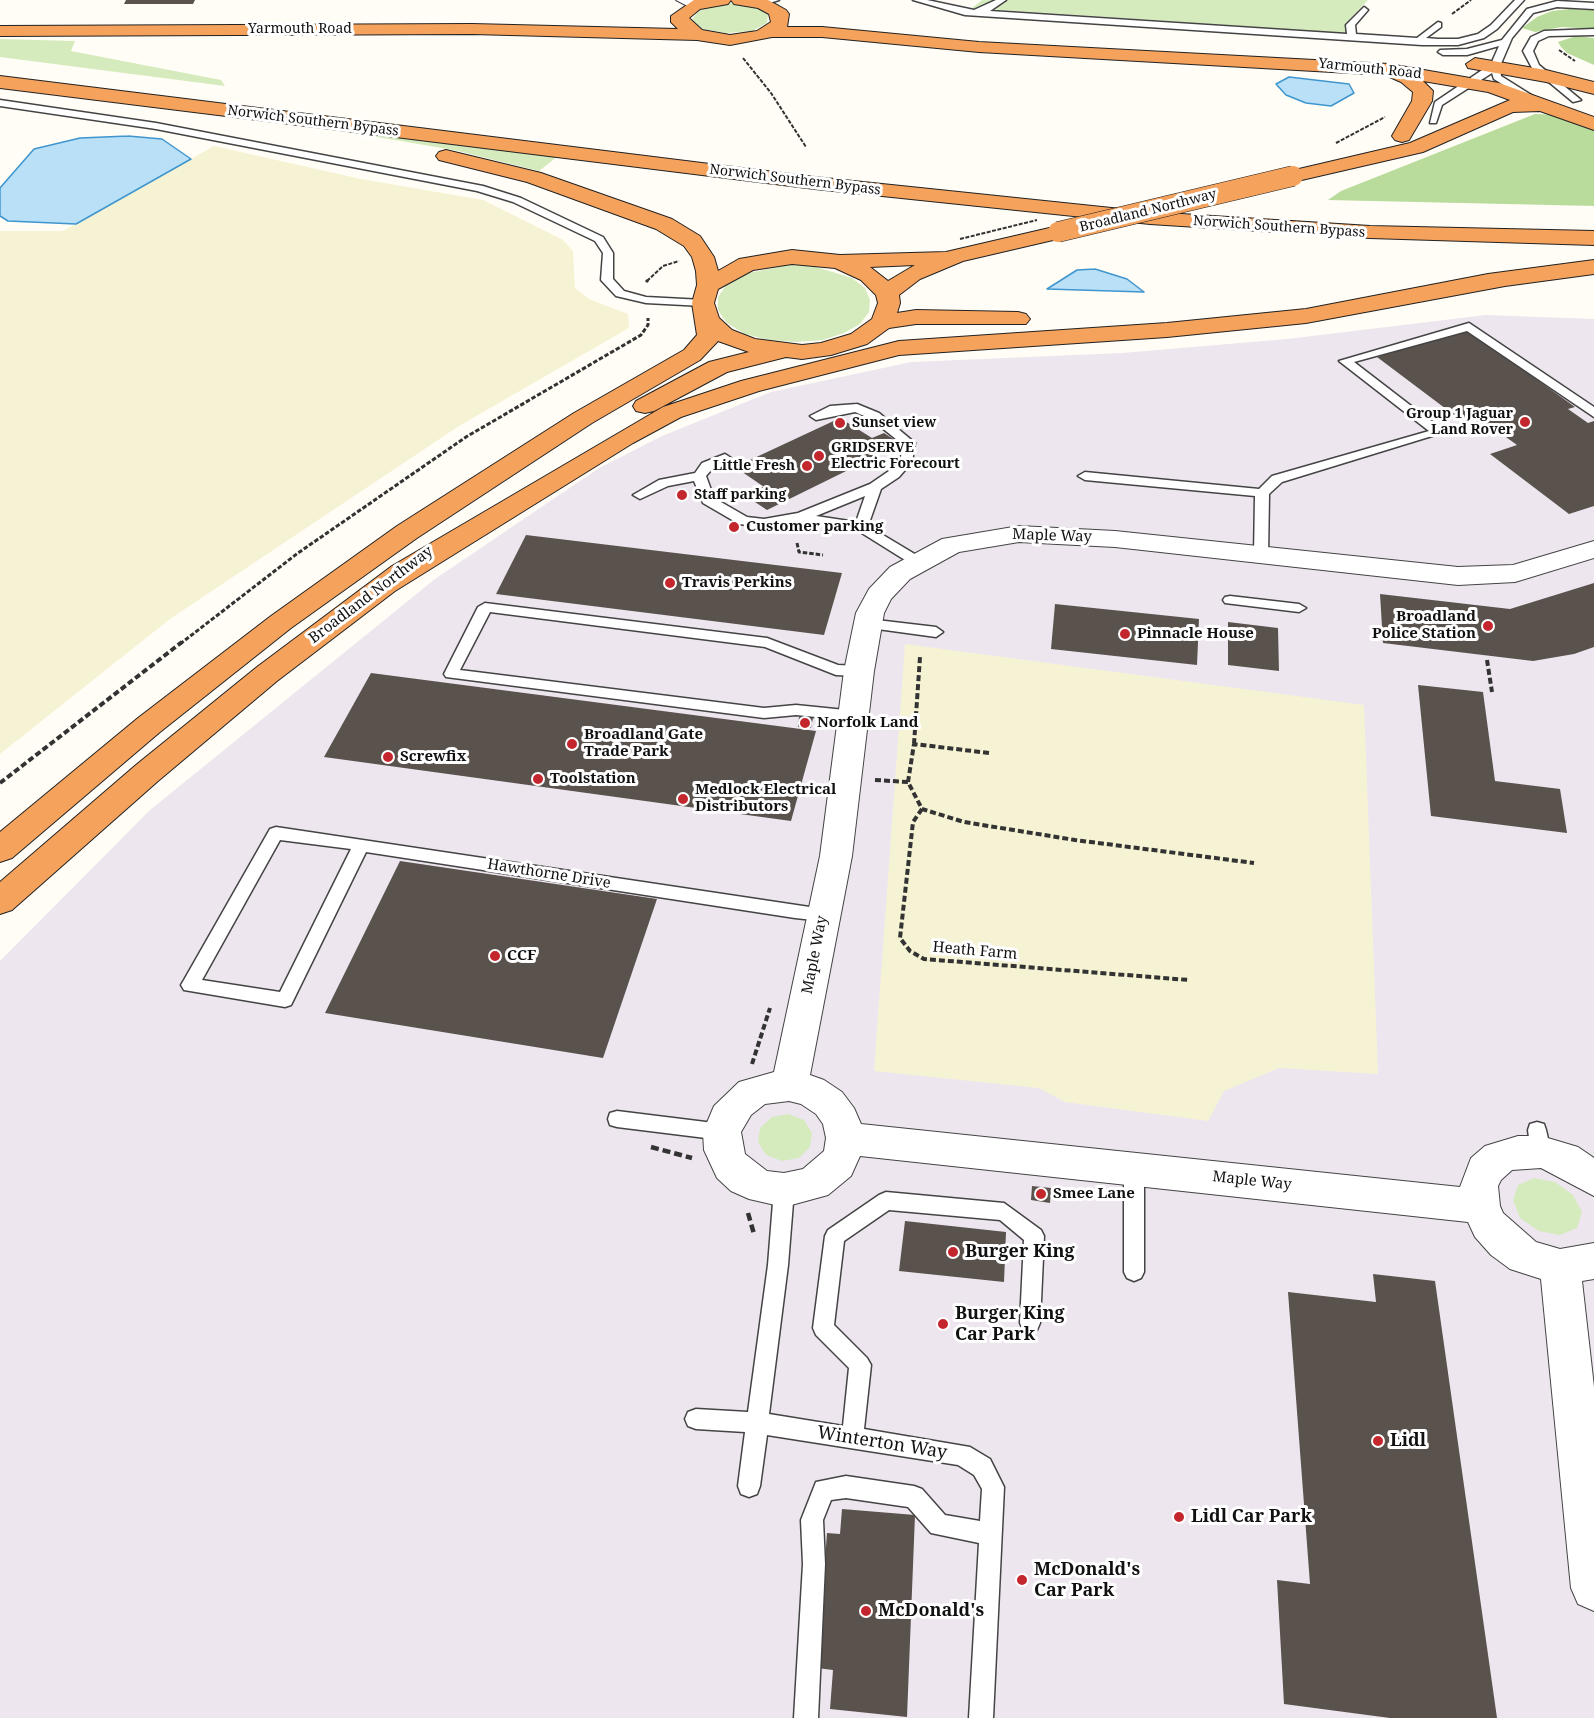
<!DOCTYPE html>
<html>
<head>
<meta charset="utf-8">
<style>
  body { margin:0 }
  canvas { display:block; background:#fffdf5 }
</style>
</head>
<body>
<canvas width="1594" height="1718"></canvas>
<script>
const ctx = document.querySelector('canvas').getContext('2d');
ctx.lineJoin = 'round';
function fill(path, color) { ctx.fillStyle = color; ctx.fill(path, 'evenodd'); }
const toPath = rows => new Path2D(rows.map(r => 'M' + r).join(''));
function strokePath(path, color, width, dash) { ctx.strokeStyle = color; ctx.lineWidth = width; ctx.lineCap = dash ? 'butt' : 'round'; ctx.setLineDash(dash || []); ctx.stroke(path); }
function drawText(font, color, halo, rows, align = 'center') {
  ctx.font = font + ' "Noto Serif",serif'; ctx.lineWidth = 6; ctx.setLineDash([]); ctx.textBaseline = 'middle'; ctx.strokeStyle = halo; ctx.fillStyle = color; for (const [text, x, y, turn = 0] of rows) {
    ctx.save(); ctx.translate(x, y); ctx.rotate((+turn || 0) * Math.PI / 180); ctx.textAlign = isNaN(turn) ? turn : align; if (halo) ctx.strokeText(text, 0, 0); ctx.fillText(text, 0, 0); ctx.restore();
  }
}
const industrial = toPath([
  [1486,315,1594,319,1594,1718,0,1718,0,961,150,810,435,579,599,468,662,436,771,392,911,362,1122,353,1287,339]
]);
const farmland = toPath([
  [214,146,361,179,483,200,563,240,573,251,575,288,589,299,628,314,629,328,459,426,170,619,0,754,0,231,63,231],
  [905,644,1364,705,1378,1074,1279,1068,1224,1091,1208,1121,1065,1102,1039,1088,874,1071]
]);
const green = toPath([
  [982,0,1368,0,1348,21,1346,33,972,8],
  [732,3,762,10,768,14,767,23,752,31,726,33,702,29,692,19,700,10],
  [0,39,75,41,71,51,221,80,225,86,0,57],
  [317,127,558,156,539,171,454,150],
  [789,265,813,266,852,278,865,288,870,300,869,312,860,324,844,333,823,340,796,342,769,340,745,334,727,323,718,310,718,297,727,284,744,274],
  [788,1114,804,1120,812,1133,810,1147,799,1158,782,1161,766,1155,758,1142,760,1128,772,1117],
  [1534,1178,1555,1182,1573,1195,1582,1212,1577,1228,1560,1235,1539,1231,1520,1218,1513,1200,1518,1185]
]);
const forest = toPath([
  [1569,9,1594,10,1594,29,1562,27,1535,32,1522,28,1537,17,1552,11],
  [1576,36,1594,38,1594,65,1567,53,1561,47,1558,42],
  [1535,114,1560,115,1594,127,1594,206,1328,200,1341,191]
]);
const water = toPath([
  [1289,77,1349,84,1354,93,1331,106,1306,103,1286,95,1276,84,1289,77],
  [128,136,162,139,191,159,76,224,8,221,0,216,0,188,34,149,80,138,128,136],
  [1095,269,1127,279,1144,292,1047,289,1077,270,1095,269]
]);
const building = toPath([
  [126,0,195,0,193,4,124,4],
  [1468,330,1575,407,1568,409,1588,423,1594,421,1594,506,1569,514,1490,454,1517,445,1499,432,1482,436,1377,357],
  [840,418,872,438,884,433,901,444,767,510,749,498,767,489,735,467],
  [526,535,842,573,824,635,496,594],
  [1594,583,1594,647,1574,654,1533,661,1383,643,1380,594,1510,609],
  [1055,604,1199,619,1197,665,1051,649],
  [1228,622,1278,628,1279,671,1228,665],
  [371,673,816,731,791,821,324,757],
  [1418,685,1483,692,1495,781,1560,789,1567,833,1431,816],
  [799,717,813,718,811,728,798,727],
  [400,861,657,899,603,1058,325,1013],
  [1032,1186,1051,1188,1050,1203,1031,1200],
  [905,1221,1006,1232,1004,1282,899,1271],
  [1373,1274,1435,1281,1497,1718,1390,1718,1284,1704,1277,1580,1310,1584,1288,1292,1376,1302],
  [842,1509,915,1515,907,1717,830,1709,833,1670,817,1668,827,1533,840,1534]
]);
const pathFar3 = toPath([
  [1452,14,1471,0],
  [1559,50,1575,61],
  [743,58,771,93,806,147],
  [1336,143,1385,117],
  [647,281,663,266,679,261]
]);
const pathFar2 = toPath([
  [646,282,648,280],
  [756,492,764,488],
  [797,543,799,552,823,555],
  [180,644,298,553,466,437,641,335,648,325,648,318]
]);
const pathFar1 = toPath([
  [1487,660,1492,692],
  [914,744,920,657],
  [875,780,908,782,922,809,964,822,1075,840,1254,863],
  [908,782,914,744,989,753],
  [0,783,182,642],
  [922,809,913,822,900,938,910,951,924,959,1189,980],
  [752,1064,770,1008]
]);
const path = toPath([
  [651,1147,692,1158],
  [748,1213,754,1234]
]);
const lane = toPath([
  [766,0,779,0,760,6,760,2,766,0],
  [913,0,927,0,974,10,996,0,1006,0,990,11,1347,34,1346,25,1364,7,1368,10,1355,25,1356,34,1417,38,1438,22,1441,23,1441,27,1426,38,1438,39,1458,39,1478,34,1491,25,1515,0,1524,0,1497,29,1484,38,1458,45,1422,45,965,15,913,0],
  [1557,1,1594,3,1594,9,1557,7,1533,13,1512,38,1500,66,1501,76,1536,98,1536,102,1530,102,1494,79,1492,73,1442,105,1436,123,1430,123,1435,102,1491,64,1499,46,1467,55,1443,55,1438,52,1440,50,1467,49,1502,40,1527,9,1557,1],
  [1594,29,1594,35,1549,36,1538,41,1533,51,1539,65,1581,100,1573,102,1532,68,1523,51,1531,37,1544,31,1594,29],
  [0,100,156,123,483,186,521,198,603,237,613,253,613,279,624,291,646,297,703,300,709,303,703,306,646,303,616,296,601,280,603,253,595,241,513,202,477,191,156,129,0,106,0,100],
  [1469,323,1594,407,1594,417,1467,331,1354,362,1445,432,1282,482,1269,494,1268,556,1261,560,1254,556,1255,496,1085,480,1078,476,1085,472,1259,489,1272,476,1429,431,1339,361,1469,323],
  [857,404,879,413,915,443,912,462,899,477,881,489,868,526,923,559,923,565,913,565,857,530,801,521,764,527,739,524,703,503,694,481,668,486,640,499,633,495,659,480,695,473,702,463,725,454,731,458,730,461,712,469,706,476,714,498,747,517,764,519,798,513,870,484,889,471,901,458,902,444,871,419,855,412,816,420,810,416,830,406,857,404],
  [865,496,856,522,816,516,865,496],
  [1230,596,1299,604,1306,608,1299,612,1225,603,1223,600,1225,597,1230,596],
  [485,603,767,638,838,665,859,666,866,671,859,676,836,675,765,647,490,612,460,670,764,708,796,705,855,711,863,716,855,721,796,715,764,718,446,677,444,674,478,607,485,603],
  [868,619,936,627,943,632,936,637,863,627,861,624,868,619],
  [276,827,823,909,829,910,832,915,829,920,823,921,795,918,366,852,291,1005,285,1007,184,990,181,985,184,980,270,829,276,827],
  [280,840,351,849,280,992,202,980,280,840],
  [617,1111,722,1124,729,1126,731,1132,729,1138,722,1140,617,1127,610,1125,608,1119,610,1113,617,1111],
  [1537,1122,1544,1124,1546,1130,1551,1152,1548,1158,1541,1160,1534,1158,1531,1152,1528,1130,1530,1124,1537,1122],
  [1134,1161,1141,1163,1144,1169,1144,1272,1141,1278,1134,1281,1127,1278,1124,1272,1124,1169,1127,1163,1134,1161],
  [784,1182,791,1184,794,1190,788,1265,769,1414,843,1426,849,1368,816,1335,813,1328,825,1236,828,1230,879,1195,886,1192,1004,1203,1041,1230,1044,1236,1040,1323,1037,1330,1030,1333,1023,1330,1020,1323,1024,1240,1000,1220,889,1210,844,1241,834,1325,867,1358,871,1365,864,1429,970,1447,990,1459,1004,1487,993,1718,969,1718,979,1543,931,1533,908,1507,846,1498,831,1500,823,1520,825,1564,818,1718,794,1718,803,1564,801,1520,816,1482,846,1476,914,1486,922,1489,945,1515,980,1521,982,1489,974,1475,958,1465,767,1435,760,1486,757,1494,749,1497,741,1494,738,1486,745,1432,696,1429,688,1426,685,1419,688,1412,696,1409,748,1412,768,1265,774,1190,777,1184,784,1182]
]);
const street = toPath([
  [676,0,699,0,704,5,695,10,676,0],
  [1019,526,1115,531,1458,567,1513,565,1594,541,1594,558,1515,582,1458,585,1115,547,1019,542,959,552,910,579,891,599,884,613,874,671,852,856,810,1075,824,1080,842,1092,854,1108,861,1124,1460,1187,1471,1158,1485,1146,1518,1136,1541,1136,1578,1147,1594,1158,1594,1196,1541,1168,1512,1170,1501,1180,1498,1186,1500,1206,1503,1213,1536,1242,1560,1249,1594,1243,1594,1279,1582,1281,1594,1387,1594,1611,1578,1604,1571,1588,1541,1279,1510,1269,1491,1255,1475,1237,1468,1222,860,1156,851,1176,828,1195,784,1207,749,1199,731,1191,717,1178,704,1150,703,1132,714,1106,739,1082,774,1072,820,856,844,671,856,613,869,589,890,567,942,539,1019,526],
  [789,1101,801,1104,816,1114,823,1124,826,1138,824,1151,803,1169,784,1173,767,1171,745,1154,741,1132,751,1115,765,1104,789,1101]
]);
const highway = toPath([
  [694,0,731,0,728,4,700,9,689,18,702,30,730,35,757,31,771,22,769,14,758,8,734,4,731,0,768,0,786,10,789,14,787,27,822,27,979,42,1389,64,1499,83,1594,117,1594,130,1540,111,1513,112,1423,152,1293,182,1286,180,1283,176,1286,172,1410,143,1510,100,1488,92,1423,81,1433,91,1432,101,1409,140,1402,142,1395,140,1392,136,1412,101,1413,92,1401,82,1385,75,979,52,822,37,772,37,730,45,697,40,472,34,0,36,0,26,472,24,678,29,671,22,671,16,694,0],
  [1475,58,1546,70,1594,82,1594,94,1546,82,1468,68,1466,64,1475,58],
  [0,76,815,177,1150,212,1370,226,1594,231,1594,245,1370,238,1150,224,815,189,0,88,0,76],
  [446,150,541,173,672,219,700,236,714,257,718,271,739,259,792,250,840,255,946,252,1058,226,1066,227,1069,232,1066,237,963,261,920,279,899,295,900,303,897,313,916,310,1018,312,1026,314,1030,319,1026,324,916,324,889,328,867,344,831,355,802,359,786,357,727,372,654,411,645,413,636,411,633,406,636,401,709,362,749,352,718,341,700,360,592,423,417,538,291,628,160,732,12,858,0,862,0,832,138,718,271,616,397,526,574,413,684,350,697,335,692,303,697,285,696,271,692,257,684,246,656,229,527,182,439,160,436,156,439,152,446,150],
  [792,264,835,268,861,280,876,295,878,303,872,319,851,334,821,343,802,345,755,339,732,330,719,318,714,303,718,289,753,270,792,264],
  [915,265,888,281,870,267,915,265],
  [1594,260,1594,274,1505,286,1306,323,1167,337,899,355,759,391,681,417,633,443,395,591,277,681,158,781,12,910,0,914,0,882,136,765,257,667,392,566,663,407,741,381,899,341,1167,323,1306,309,1488,274,1594,260]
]);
const pathBridge = toPath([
  [960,239,1037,220]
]);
const highwayBridge = toPath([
  [1058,232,1293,176]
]);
const markers = [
  [1525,422,6,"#c4262e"],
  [840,423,6,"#c4262e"],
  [819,456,6,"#c4262e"],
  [807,466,6,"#c4262e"],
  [682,495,6,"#c4262e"],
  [734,527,6,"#c4262e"],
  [670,583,6,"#c4262e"],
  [1488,626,6,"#c4262e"],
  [1125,634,6,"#c4262e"],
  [805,723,6,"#c4262e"],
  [572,744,6,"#c4262e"],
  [388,757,6,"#c4262e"],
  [538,779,6,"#c4262e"],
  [683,799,6,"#c4262e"],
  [495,956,6,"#c4262e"],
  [1041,1194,6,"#c4262e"],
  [953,1252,6,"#c4262e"],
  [943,1324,6,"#c4262e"],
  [1378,1441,6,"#c4262e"],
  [1179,1517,6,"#c4262e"],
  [1022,1580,6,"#c4262e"],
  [866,1611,6,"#c4262e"]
];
const farStreetnames = [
  ["Yarmouth Road",300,29],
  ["Yarmouth Road",1370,69,6],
  ["Norwich Southern Bypass",313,121,7],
  ["Norwich Southern Bypass",795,180,7],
  ["Broadland Northway",1148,211,-14],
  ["Norwich Southern Bypass",1279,227,4]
];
const farPoinames = [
  ["Group 1 Jaguar",1513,414,"right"],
  ["Land Rover",1513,430,"right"],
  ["Sunset view",852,423],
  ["GRIDSERVE",831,448],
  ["Electric Forecourt",831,464],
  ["Little Fresh",795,466,"right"],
  ["Staff parking",694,495]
];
const poiNames = [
  ["Customer parking",746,527],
  ["Travis Perkins",682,583],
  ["Broadland",1476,617,"right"],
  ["Police Station",1476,634,"right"],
  ["Pinnacle House",1137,634],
  ["Norfolk Land",817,723],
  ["Broadland Gate",584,735],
  ["Trade Park",584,752],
  ["Screwfix",400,757],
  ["Toolstation",550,779],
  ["Medlock Electrical",695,790],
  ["Distributors",695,807],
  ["CCF",507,956],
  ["Smee Lane",1053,1194]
];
const streetNames = [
  ["Maple Way",1052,536,2],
  ["Broadland Northway",371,595,-37],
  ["Hawthorne Drive",549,874,9],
  ["Heath Farm",975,951,5],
  ["Maple Way",815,955,-79],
  ["Maple Way",1252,1181,6]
];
const nearPoinames = [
  ["Burger King",965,1252],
  ["Burger King",955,1314],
  ["Car Park",955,1335],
  ["Lidl",1390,1441],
  ["Lidl Car Park",1191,1517],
  ["McDonald's",1034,1570],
  ["Car Park",1034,1591],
  ["McDonald's",878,1611]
];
const nearStreetnames = [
  ["Winterton Way",882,1443,9]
];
fill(industrial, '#eee6ef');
fill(farmland, '#f6f3d4');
fill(green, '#d5ebbd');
fill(forest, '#b9dc9c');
fill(water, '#b9e0f7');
strokePath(water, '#3f96cf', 1.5);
fill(building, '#5a524d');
strokePath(lane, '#444', 3);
strokePath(street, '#444', 2);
strokePath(highway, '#222', 2);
strokePath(pathFar3, '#333', 2, [4, 1.5]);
strokePath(pathFar2, '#333', 3, [4.5, 2]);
strokePath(pathFar1, '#333', 4, [6, 3]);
strokePath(path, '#333', 4.5, [8, 4]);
fill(lane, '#fff');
fill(street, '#fff');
fill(highway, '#f5a25d');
strokePath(highwayBridge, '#222', 21, []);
strokePath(pathBridge, '#333', 2, [4, 1.5]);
strokePath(highwayBridge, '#f5a25d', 20);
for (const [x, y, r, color] of markers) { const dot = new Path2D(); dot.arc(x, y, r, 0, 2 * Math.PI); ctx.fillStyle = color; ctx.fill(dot); strokePath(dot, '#fff', 2); }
drawText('14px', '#111', '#fff', farStreetnames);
drawText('bold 14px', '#111', '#fff', farPoinames, 'left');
drawText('bold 15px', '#111', '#fff', poiNames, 'left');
drawText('15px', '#111', '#fff', streetNames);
drawText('bold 18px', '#111', '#fff', nearPoinames, 'left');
drawText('18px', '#111', '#fff', nearStreetnames);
</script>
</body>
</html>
